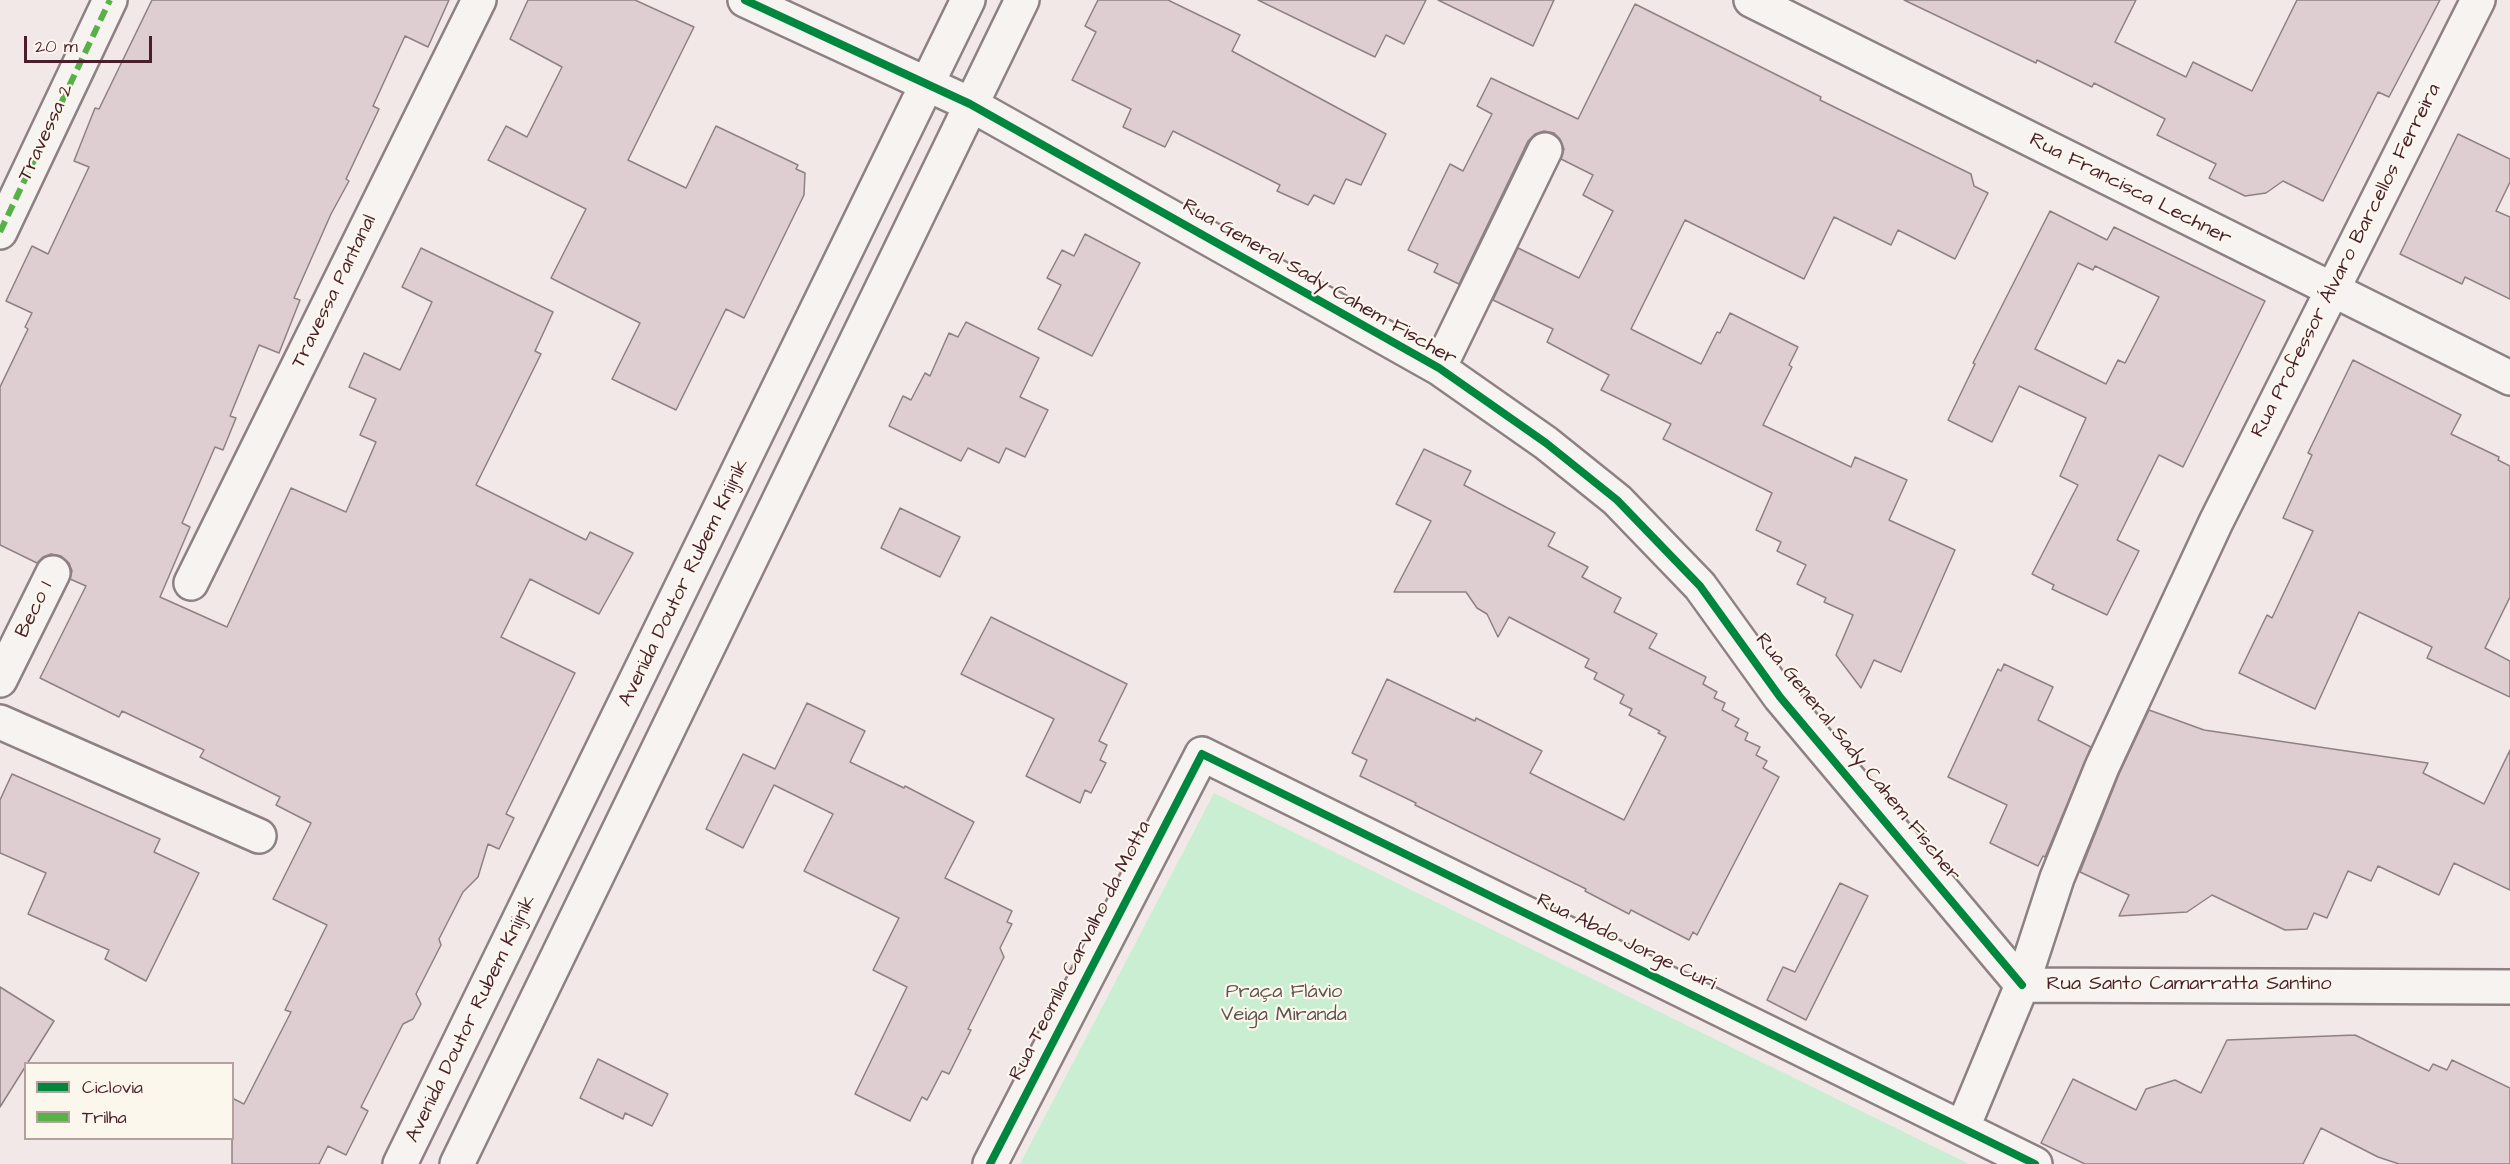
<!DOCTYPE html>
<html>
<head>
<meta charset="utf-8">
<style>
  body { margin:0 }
  #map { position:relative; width:2510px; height:1164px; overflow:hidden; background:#f3e8e8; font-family:"Architects Daughter",sans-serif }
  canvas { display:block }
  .legend { position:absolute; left:24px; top:1062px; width:210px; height:78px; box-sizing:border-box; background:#fbf7ec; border:2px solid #b4a19f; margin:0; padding:8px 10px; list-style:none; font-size:18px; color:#4a1f2b }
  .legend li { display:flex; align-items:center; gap:12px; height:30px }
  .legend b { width:30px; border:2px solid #b4a19f }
  .scale { position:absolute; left:24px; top:36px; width:128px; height:27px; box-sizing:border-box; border:3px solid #4a1f2b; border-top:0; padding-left:8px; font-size:18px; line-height:21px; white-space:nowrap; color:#4a1f2b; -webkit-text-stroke:4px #fbf7ec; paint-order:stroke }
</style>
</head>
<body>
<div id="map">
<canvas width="2510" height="1164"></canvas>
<ul class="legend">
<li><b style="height:8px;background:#00873e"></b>Ciclovia</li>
<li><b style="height:8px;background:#57b146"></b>Trilha</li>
</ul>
<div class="scale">20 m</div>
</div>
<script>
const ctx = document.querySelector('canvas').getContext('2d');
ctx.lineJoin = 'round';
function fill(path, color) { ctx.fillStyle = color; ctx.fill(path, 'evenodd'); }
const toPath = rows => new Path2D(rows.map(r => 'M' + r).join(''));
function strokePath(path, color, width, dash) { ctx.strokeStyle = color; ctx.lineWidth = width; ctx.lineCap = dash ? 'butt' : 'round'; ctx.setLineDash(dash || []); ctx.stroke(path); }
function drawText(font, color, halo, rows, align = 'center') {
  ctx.font = font + ' "Architects Daughter",sans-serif'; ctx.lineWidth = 4.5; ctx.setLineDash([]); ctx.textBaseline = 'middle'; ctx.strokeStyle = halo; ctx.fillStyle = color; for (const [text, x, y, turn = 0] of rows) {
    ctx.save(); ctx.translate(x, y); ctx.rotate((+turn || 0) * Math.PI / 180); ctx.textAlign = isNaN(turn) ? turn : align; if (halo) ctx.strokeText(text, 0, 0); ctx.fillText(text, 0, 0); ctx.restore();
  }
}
const green = toPath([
  [1214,793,1788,1075,1969,1164,1020,1164]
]);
const building = toPath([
  [152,0,449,0,428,47,405,36,373,106,379,109,346,179,349,181,331,214,294,298,300,300,279,353,259,345,230,416,236,418,223,450,215,447,182,523,190,527,160,597,227,627,291,488,346,512,376,442,360,435,376,399,349,387,364,353,400,370,432,302,402,287,421,248,553,312,535,351,541,354,476,485,586,540,590,532,633,553,599,614,530,579,501,637,575,673,506,814,514,818,499,849,488,844,478,877,463,892,439,939,441,945,416,994,421,1004,413,1019,403,1024,361,1107,368,1111,346,1155,328,1146,319,1164,232,1164,232,1098,244,1104,291,1012,285,1010,327,925,273,899,311,823,276,805,280,797,200,757,204,750,122,711,119,717,40,678,86,586,70,579,72,571,69,563,61,556,51,554,43,557,37,563,0,545,0,387,28,329,25,327,32,313,6,301,32,246,48,254,89,167,74,161,95,108,99,109,152,0],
  [528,0,635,0,694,27,628,160,686,188,716,126,798,165,796,169,805,173,804,195,744,318,726,309,676,410,612,379,640,323,551,278,586,209,488,160,506,126,527,137,562,67,510,39,528,0],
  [1098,0,1168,0,1240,35,1232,51,1386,134,1361,185,1346,179,1334,204,1314,195,1308,205,1277,191,1280,185,1173,131,1165,147,1123,127,1131,109,1072,80,1096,32,1085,26,1098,0],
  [1258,0,1426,0,1404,44,1386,35,1375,57,1258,0],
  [1438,0,1554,0,1533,46,1438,0],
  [1904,0,2136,0,2115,42,2186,77,2193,62,2252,91,2297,0,2440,0,2389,97,2378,92,2323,201,2283,181,2266,193,2245,196,2209,178,2216,164,2157,135,2165,119,2094,83,2092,87,2037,60,2036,63,1904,0],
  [1635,4,1821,97,1820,100,1971,174,1974,186,1988,193,1955,259,1898,230,1891,245,1834,217,1804,279,1685,220,1631,329,1701,364,1717,332,1720,333,1730,313,1798,347,1789,365,1792,367,1763,425,1851,467,1855,457,1907,480,1889,520,1955,550,1901,672,1874,660,1861,688,1836,655,1853,615,1824,602,1826,598,1797,584,1806,565,1777,551,1781,542,1756,530,1772,493,1663,439,1671,424,1601,390,1609,375,1547,342,1553,329,1493,300,1518,248,1579,278,1613,211,1583,195,1593,175,1561,159,1564,149,1560,139,1554,133,1544,131,1535,134,1528,141,1459,284,1434,272,1438,264,1408,250,1450,164,1463,171,1492,114,1477,106,1491,78,1578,119,1635,4],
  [2458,134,2510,159,2510,182,2496,211,2510,217,2510,299,2465,277,2462,284,2400,254,2458,134],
  [2050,211,2107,240,2114,227,2265,301,2183,467,2159,455,2117,540,2139,551,2107,615,2052,589,2054,585,2032,574,2078,485,2060,476,2086,418,2019,386,1992,442,1948,420,1975,364,1973,363,2050,211],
  [2078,263,2093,270,2095,266,2159,297,2125,363,2118,360,2106,384,2035,349,2078,263],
  [1085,234,1140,263,1092,356,1038,329,1061,285,1047,278,1062,250,1074,256,1085,234],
  [966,322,1039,358,1020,397,1048,410,1025,457,1006,448,999,463,968,448,961,461,889,426,903,396,911,400,925,373,930,376,949,333,958,337,966,322],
  [2353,360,2461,415,2451,434,2499,457,2498,460,2510,466,2510,597,2485,648,2510,661,2510,697,2427,658,2432,647,2359,612,2315,709,2239,673,2267,615,2272,618,2313,531,2283,518,2312,455,2308,453,2353,360],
  [1424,449,1471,471,1464,485,1555,533,1548,546,1588,567,1582,577,1621,598,1614,612,1657,634,1649,648,1706,677,1703,684,1717,692,1714,698,1725,703,1722,710,1739,719,1735,726,1748,733,1745,740,1760,747,1756,755,1767,761,1763,768,1779,777,1697,935,1693,932,1689,940,1631,910,1629,914,1585,891,1586,889,1415,805,1416,803,1360,776,1367,760,1352,753,1387,679,1475,721,1476,718,1542,751,1530,773,1624,820,1666,737,1658,733,1660,731,1629,715,1632,709,1620,703,1624,695,1594,679,1597,673,1585,667,1589,659,1509,617,1498,637,1487,614,1477,608,1466,592,1394,592,1431,521,1396,504,1424,449],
  [900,508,960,537,940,577,881,548,900,508],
  [991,617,1127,684,1099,741,1107,745,1100,760,1106,763,1091,793,1085,790,1080,803,1026,776,1054,719,961,674,991,617],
  [2004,664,2053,687,2038,720,2091,747,2045,857,2043,856,2038,866,1990,843,2007,805,1948,777,1998,669,2001,671,2004,664],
  [807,703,865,731,850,762,904,788,905,786,974,822,945,878,1012,911,1007,922,1012,924,1000,948,1004,957,968,1029,971,1030,949,1074,942,1071,927,1100,922,1097,910,1121,855,1094,907,987,873,970,899,918,804,871,833,814,774,785,743,848,706,829,743,754,775,769,807,703],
  [2149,710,2204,730,2428,763,2423,773,2484,804,2510,750,2510,890,2454,863,2439,895,2378,866,2371,881,2348,871,2327,918,2314,913,2307,929,2285,930,2212,895,2187,912,2119,916,2129,895,2080,872,2119,774,2149,710],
  [12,774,160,839,154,852,199,873,146,981,105,959,109,950,28,914,46,873,0,853,0,800,12,774],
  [1840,883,1868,896,1806,1020,1767,1000,1783,967,1795,972,1840,883],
  [0,987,54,1021,0,1107,0,987],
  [2355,1035,2429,1071,2433,1064,2447,1070,2452,1060,2510,1088,2510,1164,2399,1164,2378,1157,2321,1128,2303,1164,2085,1164,2041,1143,2073,1079,2136,1110,2146,1089,2175,1080,2201,1093,2227,1040,2355,1035],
  [598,1059,668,1094,652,1126,625,1113,623,1119,580,1098,598,1059]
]);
const minor = toPath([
  [745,0,970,104,1439,368,1546,443,1617,500,1700,586,1780,697,2022,985],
  [1751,0,2510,378],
  [0,232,110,0],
  [1439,368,1545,150],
  [191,583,479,0],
  [0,680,53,573],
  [0,722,259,836],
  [2022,985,2510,987],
  [1963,1127,2022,985,2057,878,2102,767,2216,522,2478,0],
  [400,1164,968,0],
  [457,1164,1022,0],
  [990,1164,1202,754,2035,1164]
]);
const quiet = toPath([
  [0,232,110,0]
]);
const cycleway = toPath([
  [745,0,970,104,1439,368,1546,443,1617,500,1700,586,1780,697,2022,985],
  [990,1164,1202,754,2035,1164]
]);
const streetNames = [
  ["Travessa 2",47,133,-65],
  ["Rua Francisca Lechner",2130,190,27],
  ["Rua Professor Álvaro Barcellos Ferreira",2347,261,-63],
  ["Rua General Sady Cahem Fischer",1319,283,30],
  ["Travessa Pantanal",335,292,-64],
  ["Avenida Doutor Rubem Knijnik",685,583,-64],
  ["Beco 1",35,610,-64],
  ["Rua General Sady Cahem Fischer",1857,758,51],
  ["Rua Abdo Jorge Curi",1626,943,26],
  ["Rua Teomila Carvalho da Motta",1081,951,-63],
  ["Rua Santo Camarratta Santino",2189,985],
  ["Avenida Doutor Rubem Knijnik",472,1019,-64]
];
const parkNames = [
  ["Praça Flávio",1284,993],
  ["Veiga Miranda",1284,1016]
];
fill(green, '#caeed2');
fill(building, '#dfced1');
strokePath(building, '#8e8183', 1.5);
strokePath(minor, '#8e8183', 38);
strokePath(minor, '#f6f3f0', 33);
strokePath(quiet, '#57b146', 6, [12, 6]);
strokePath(cycleway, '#00873e', 8);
drawText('20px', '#4a1f2b', '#fbf7ec', streetNames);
drawText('20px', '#625450', '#fbf7ec', parkNames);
</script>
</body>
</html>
